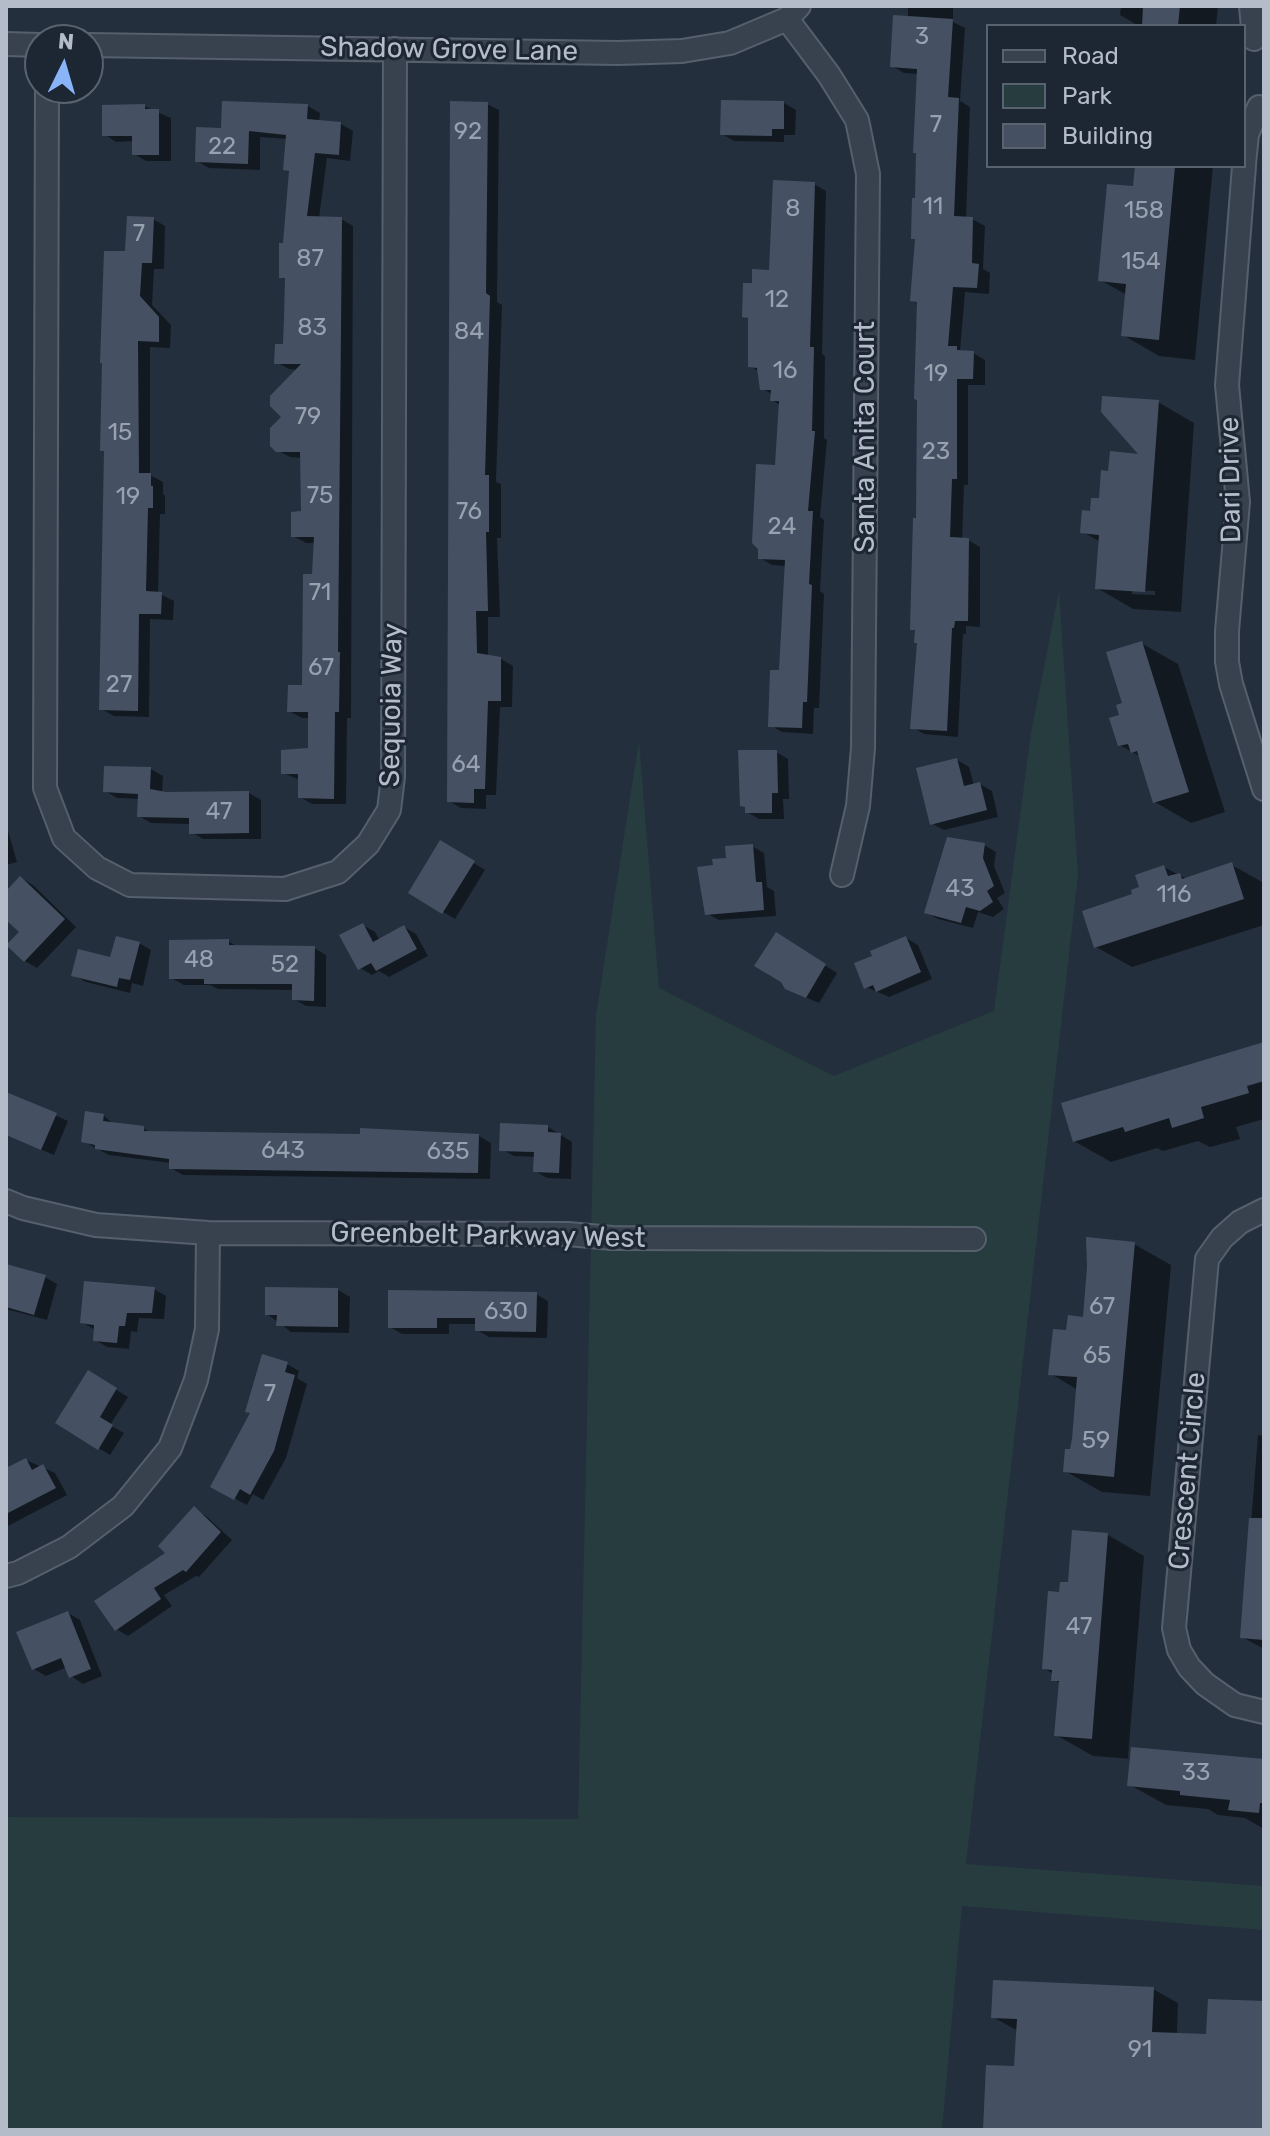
<!DOCTYPE html>
<html>
<head>
<meta charset="utf-8">
<style>
  body { margin:0 }
  #map { position:relative; width:1270px; height:2136px; overflow:hidden; background:#242f3e; font-family:Rubik,sans-serif }
  canvas { display:block }
  .frame { position:absolute; inset:0; border:8px solid #b4bcc9; pointer-events:none }
  .legend { position:absolute; left:986px; top:24px; width:260px; height:144px; box-sizing:border-box; background:#1d2633; border:2px solid #59626f; margin:0; padding:10px 14px; list-style:none; font-size:24px; color:#b4bcc9 }
  .legend li { display:flex; align-items:center; gap:16px; height:40px }
  .legend b { width:40px; border:2px solid #59626f }
  .north { position:absolute; left:24px; top:24px; width:80px; height:80px; box-sizing:border-box; background:#1d2633; border:2px solid #59626f; border-radius:50%; rotate:5deg; font-size:22px; font-weight:700; line-height:32px; text-align:center; color:#b4bcc9 }
  .north::after { content:''; display:block; margin:auto; width:28px; height:36px; background:#8ab4f8; clip-path:polygon(50% 0,100% 100%,50% 72%,0 100%) }
</style>
</head>
<body>
<div id="map">
<canvas width="1270" height="2136"></canvas>
<div class="frame"></div>
<ul class="legend">
<li><b style="height:10px;background:#38414e"></b>Road</li>
<li><b style="height:22px;background:#263c3f"></b>Park</li>
<li><b style="height:22px;background:#455162"></b>Building</li>
</ul>
<div class="north">N</div>
</div>
<script>
const ctx = document.querySelector('canvas').getContext('2d');
ctx.lineJoin = 'round';
function fill(path, color) { ctx.fillStyle = color; ctx.fill(path, 'evenodd'); }
const toPath = rows => new Path2D(rows.map(r => 'M' + r).join(''));
function strokePath(path, color, width, dash) { ctx.strokeStyle = color; ctx.lineWidth = width; ctx.lineCap = dash ? 'butt' : 'round'; ctx.setLineDash(dash || []); ctx.stroke(path); }
function drawText(font, color, halo, rows, align = 'center') {
  ctx.font = font + ' Rubik,sans-serif'; ctx.lineWidth = 6; ctx.setLineDash([]); ctx.textBaseline = 'middle'; ctx.strokeStyle = halo; ctx.fillStyle = color; for (const [text, x, y, turn = 0] of rows) {
    ctx.save(); ctx.translate(x, y); ctx.rotate((+turn || 0) * Math.PI / 180); ctx.textAlign = isNaN(turn) ? turn : align; if (halo) ctx.strokeText(text, 0, 0); ctx.fillText(text, 0, 0); ctx.restore();
  }
}
const green = toPath([
  [1059,591,1078,875,966,1864,1264,1886,1264,1930,962,1906,942,2130,6,2130,6,1817,578,1819,596,1015,639,741,659,988,834,1076,994,1011,1031,733]
]);
const shadow = toPath([
  [908,6,953,6,953,22,965,28,960,101,970,107,966,219,972,219,985,226,983,269,990,273,989,294,965,292,960,351,973,353,985,360,985,385,968,385,968,485,964,485,962,540,968,540,980,547,980,627,966,626,966,634,963,634,958,737,924,734,912,727,919,643,919,304,912,300,917,240,913,238,917,200,918,74,904,73,892,66,908,18],
  [1121,6,1218,6,1216,26,1139,26,1120,15],
  [784,103,796,110,795,135,784,135,784,142,734,141,722,134],
  [487,104,499,110,497,302,502,305,496,482,501,484,501,538,497,538,500,617,488,617,488,657,501,659,513,666,512,707,500,707,496,795,486,795,486,809,461,808,449,801],
  [144,106,171,118,171,161,146,161,134,154,134,141,116,142,104,134],
  [308,106,320,113,319,122,341,124,353,131,350,161,327,158,319,218,341,219,353,226,351,718,347,718,346,804,312,804,300,797,300,780,283,773,310,750,310,718,302,718,289,711,304,687,316,543,306,543,293,536,303,513,302,458,290,457,277,450,298,370,289,369,276,362,285,346,287,280,281,276,291,173,285,169,288,139,260,137,260,170,209,168,197,161,223,130],
  [1137,166,1213,166,1195,360,1159,356,1123,335,1127,295,1100,280,1135,188],
  [814,184,826,191,822,354,825,356,824,438,827,440,820,517,824,520,820,591,824,594,819,708,814,708,813,734,782,732,770,725,781,672,786,566,772,565,760,558,777,467,780,405,772,400,773,395,762,388,760,372,750,366,750,320,744,316,754,285,771,272],
  [153,219,165,226,164,269,154,269,152,305,171,325,170,348,150,347,150,475,163,482,163,494,165,496,165,514,160,514,158,593,174,601,173,620,150,619,149,717,114,716,101,709,127,253],
  [1158,402,1194,423,1181,612,1133,609,1097,588,1100,542,1083,532,1101,501,1110,473,1143,456],
  [1132,590,1155,591,1155,595,1132,594],
  [1141,643,1178,664,1225,812,1191,823,1155,802,1141,757,1120,745,1122,716],
  [776,752,788,759,789,799,783,799,784,819,759,819,747,812,747,808,742,805],
  [957,760,969,767,974,786,980,784,992,791,998,817,944,830,931,823],
  [151,769,163,776,162,793,249,793,261,800,261,839,203,839,191,832,191,824,151,823,139,816,140,799,117,798,105,791],
  [6,824,17,862,6,865],
  [441,843,485,870,455,919,410,892],
  [984,845,996,852,994,866,1005,893,997,898,1004,909,993,917,978,912,973,928,938,919,926,912],
  [752,846,764,853,767,887,774,891,776,916,719,920,706,913,715,867],
  [1232,865,1264,883,1264,925,1132,967,1096,947,1135,896,1164,867,1187,879],
  [21,878,33,885,76,927,37,968,25,961,21,932,6,917,6,894],
  [363,925,375,932,380,941,404,927,416,934,428,956,389,977,379,971,372,975,360,968],
  [906,938,918,945,932,979,889,997,866,987,874,957],
  [228,941,238,947,314,948,326,955,326,1007,306,1006,294,999,294,990,218,989,210,985,184,985,171,978],
  [788,942,837,973,819,1003,800,995],
  [139,943,151,950,143,986,132,983,130,993,86,982,74,975,112,959],
  [1264,1044,1264,1119,1236,1127,1240,1139,1210,1147,1198,1141,1163,1151,1157,1148,1111,1162,1074,1141],
  [6,1094,68,1121,54,1155,6,1135],
  [103,1115,115,1125,143,1128,151,1133,479,1136,491,1143,490,1179,183,1175,171,1168,171,1163,109,1155,83,1141],
  [548,1127,572,1142,571,1179,547,1178,535,1171,536,1157,514,1156,501,1149],
  [1134,1244,1171,1265,1150,1496,1102,1492,1065,1471,1071,1451,1078,1390,1051,1374],
  [6,1266,45,1277,57,1284,47,1320,6,1309],
  [154,1289,166,1296,164,1319,139,1318,137,1332,131,1331,129,1349,107,1347,95,1340,95,1330,82,1322],
  [338,1290,350,1297,349,1333,291,1332,267,1314],
  [536,1294,548,1301,547,1338,489,1337,477,1330,477,1324,449,1324,449,1334,402,1334,390,1327],
  [287,1364,299,1371,297,1378,307,1384,286,1458,263,1500,253,1494,247,1505,212,1486],
  [89,1373,128,1397,110,1425,124,1433,110,1455,57,1423],
  [1258,1435,1264,1436,1264,1649,1242,1637],
  [26,1460,55,1473,67,1495,6,1527,6,1470],
  [194,1509,206,1516,232,1540,199,1577,196,1576,164,1595,172,1606,128,1636,116,1629,168,1553],
  [1074,1533,1108,1535,1144,1556,1128,1758,1264,1761,1264,1829,1245,1818,1218,1815,1208,1809,1166,1805,1130,1785,1132,1759,1093,1756,1056,1735,1061,1684,1053,1679,1053,1674,1044,1668,1061,1594,1070,1585],
  [68,1613,80,1620,102,1676,83,1684,71,1676,67,1667,46,1676,34,1669],
  [1153,1989,1178,2003,1177,2035,1208,2036,1264,2003,1264,2130,985,2130,1016,2068,1018,2031,993,2017]
]);
const building = toPath([
  [1143,6,1180,6,1178,26,1142,26],
  [893,15,953,19,948,97,959,98,954,216,973,217,972,263,979,264,977,288,953,287,948,346,957,346,957,350,974,351,973,379,957,379,957,479,952,479,950,537,969,538,968,621,955,621,954,628,952,628,947,731,910,729,917,643,914,643,915,630,910,630,913,518,916,518,917,400,914,399,917,302,910,301,915,239,911,239,912,198,915,198,916,153,913,153,917,69,890,67],
  [721,100,784,101,784,129,772,129,772,136,720,135],
  [222,101,308,104,307,119,341,122,339,155,315,153,307,216,342,217,338,652,340,652,339,712,335,712,334,799,298,798,298,774,281,774,281,750,308,748,308,712,287,712,288,685,302,685,303,574,312,574,314,537,291,537,291,512,301,511,300,452,276,452,270,446,270,428,281,417,270,406,270,396,301,364,274,364,275,344,283,344,284,318,285,278,279,278,279,243,283,243,289,171,283,170,286,135,249,131,248,164,195,162,196,127,221,128],
  [450,101,488,102,486,293,490,296,485,475,489,475,489,532,486,532,488,611,476,611,477,653,501,657,501,701,488,701,485,789,474,789,474,803,447,802],
  [145,104,145,109,159,109,159,155,132,155,132,136,102,136,102,105],
  [1135,166,1175,166,1159,340,1121,336,1126,284,1098,281,1107,184,1133,186],
  [773,180,815,182,810,347,814,347,812,431,815,431,808,511,813,511,809,584,812,585,807,702,803,702,802,728,768,727,770,670,779,670,785,560,758,559,758,549,752,543,756,464,775,465,779,401,770,401,771,390,760,390,757,368,748,367,748,318,742,317,743,283,752,283,752,269,769,270],
  [127,216,154,217,152,263,142,263,140,296,159,317,159,342,138,341,139,473,151,473,151,486,153,486,153,508,148,508,146,591,162,592,161,614,139,614,138,711,99,710,104,451,100,451,102,363,100,363,104,251,125,251],
  [1102,396,1159,400,1145,592,1095,589,1099,535,1080,533,1082,510,1090,511,1091,498,1099,498,1101,470,1108,471,1110,451,1138,454,1101,412],
  [1142,641,1189,792,1153,803,1137,751,1131,753,1128,744,1118,746,1109,718,1119,715,1116,705,1122,703,1106,652],
  [738,750,777,750,778,793,772,793,772,813,745,813,745,807,740,806],
  [957,758,964,786,980,782,987,810,930,825,916,768],
  [104,766,151,767,150,789,166,792,249,791,249,833,189,834,189,818,137,817,138,794,103,792],
  [947,837,985,843,983,858,994,886,987,891,993,902,980,911,966,907,961,923,924,913],
  [440,840,475,861,442,914,408,893],
  [753,844,756,882,762,882,764,910,705,915,697,867,713,865,712,859,726,858,725,846],
  [1232,862,1244,899,1094,948,1082,911,1132,894,1131,890,1139,887,1135,875,1164,865,1168,876,1180,873,1182,879],
  [20,876,65,919,24,962,6,945,19,932,6,920,6,891],
  [363,923,373,942,404,925,417,949,376,971,371,963,358,970,339,935],
  [776,932,826,964,806,998,785,989,781,982,754,966],
  [116,936,140,942,130,980,119,978,117,987,71,976,78,949,110,957],
  [906,936,921,972,876,992,873,985,864,989,854,963,872,956,870,951],
  [229,939,229,945,315,946,314,1001,292,1000,292,984,204,984,204,979,169,979,169,940],
  [1264,1042,1264,1081,1247,1086,1249,1093,1201,1107,1204,1118,1172,1128,1169,1118,1125,1132,1123,1127,1073,1142,1061,1103],
  [6,1092,57,1113,41,1150,6,1135],
  [85,1111,104,1114,103,1121,144,1126,144,1131,360,1134,360,1128,479,1134,478,1173,169,1169,169,1159,95,1149,95,1145,81,1142],
  [500,1123,548,1125,548,1132,561,1133,559,1173,533,1172,534,1152,499,1151],
  [1086,1237,1135,1242,1114,1477,1063,1472,1065,1449,1070,1449,1072,1439,1077,1377,1048,1375,1053,1329,1066,1330,1068,1315,1083,1317,1087,1267],
  [6,1264,46,1275,34,1315,6,1307],
  [84,1281,155,1287,152,1313,127,1313,125,1326,119,1326,117,1343,93,1341,94,1325,80,1323],
  [265,1287,338,1288,338,1327,276,1326,277,1315,265,1315],
  [388,1290,537,1292,536,1332,475,1331,475,1318,437,1318,437,1328,388,1328],
  [262,1354,288,1362,285,1372,295,1375,274,1451,250,1495,240,1489,234,1500,210,1487,250,1413,245,1412],
  [88,1370,117,1388,100,1417,113,1425,98,1450,55,1423],
  [26,1458,32,1470,43,1464,56,1488,6,1514,6,1468],
  [194,1506,221,1532,186,1572,183,1570,154,1588,161,1599,115,1631,94,1601,165,1553,158,1546],
  [1249,1518,1264,1518,1264,1640,1240,1638],
  [1072,1530,1108,1533,1092,1739,1054,1736,1059,1681,1051,1681,1052,1670,1042,1669,1048,1591,1059,1592,1060,1582,1068,1582],
  [68,1611,91,1669,69,1678,61,1658,32,1670,16,1632],
  [1131,1747,1264,1759,1264,1803,1260,1803,1259,1813,1228,1810,1230,1800,1180,1795,1180,1791,1127,1786],
  [993,1980,1154,1987,1152,2032,1206,2034,1208,1999,1264,2001,1264,2130,983,2130,986,2065,1014,2066,1017,2019,991,2018]
]);
const minor = toPath([
  [1251,6,1254,39],
  [787,19,829,75,857,120,868,174,863,748,858,806,842,875],
  [6,44,40,45],
  [88,45,618,53,682,51,730,43,787,19,799,6],
  [47,88,45,788,64,838,97,868,130,885,285,889,338,872,368,844,389,810,393,777,395,49],
  [1244,164,1247,134,1259,107],
  [1244,166,1227,385,1238,502,1227,631,1227,662,1231,684,1264,789],
  [6,1201,23,1208,96,1225,208,1233,568,1234,612,1238,974,1239],
  [1264,1210,1240,1222,1222,1238,1207,1259,1174,1628,1179,1650,1189,1667,1205,1684,1235,1705,1264,1712],
  [6,1576,18,1573,69,1547,123,1506,170,1448,196,1380,207,1329,208,1233]
]);
const numberNames = [
  ["3",922,37],
  ["7",936,125],
  ["92",468,132],
  ["22",222,147],
  ["11",933,207],
  ["8",793,209],
  ["158",1144,211],
  ["7",139,234],
  ["87",310,259],
  ["154",1141,262],
  ["12",777,300],
  ["83",312,328],
  ["84",469,332],
  ["16",785,371],
  ["19",936,374],
  ["79",308,417],
  ["15",120,433],
  ["23",936,452],
  ["75",320,496],
  ["19",128,497],
  ["76",469,512],
  ["24",782,527],
  ["71",320,593],
  ["67",321,668],
  ["27",119,685],
  ["64",466,765],
  ["47",219,812],
  ["43",960,889],
  ["116",1174,895],
  ["48",199,960],
  ["52",285,965],
  ["643",283,1151],
  ["635",448,1152],
  ["67",1102,1307],
  ["630",506,1312],
  ["65",1097,1356],
  ["7",270,1394],
  ["59",1096,1441],
  ["47",1079,1627],
  ["33",1196,1773],
  ["91",1140,2050]
];
const streetNames = [
  ["Shadow Grove Lane",449,50,1],
  ["Santa Anita Court",866,437,-90],
  ["Dari Drive",1231,480,-91],
  ["Sequoia Way",392,705,-89],
  ["Greenbelt Parkway West",488,1236,1],
  ["Crescent Circle",1188,1471,-85]
];
fill(green, '#263c3f');
fill(shadow, '#0007');
fill(building, '#455162');
strokePath(minor, '#565f6c', 26);
strokePath(minor, '#38414e', 22);
drawText('24px', '#98a1af', null, numberNames);
drawText('28px', '#b4bcc9', '#1d2633', streetNames);
</script>
</body>
</html>
